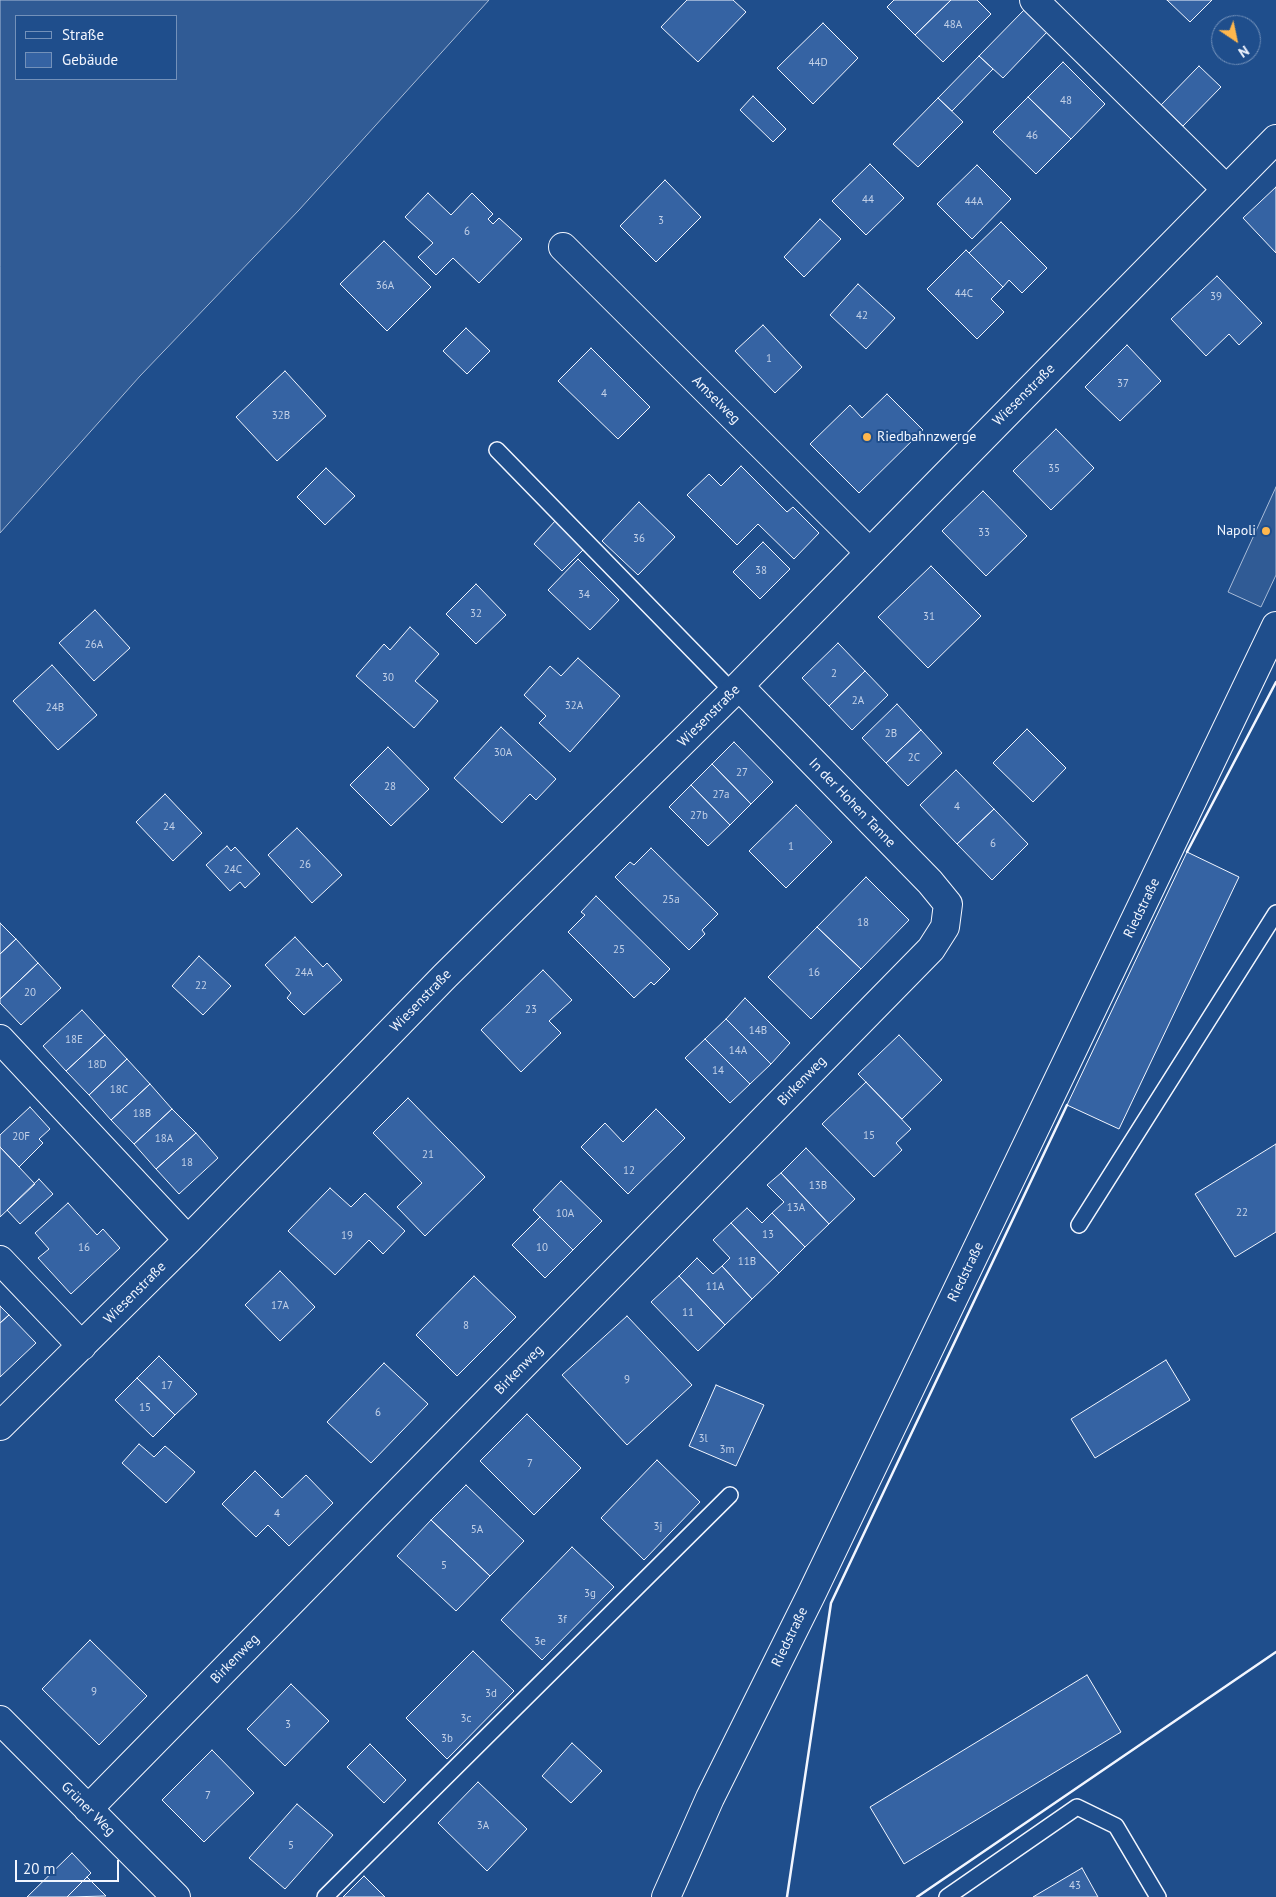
<!DOCTYPE html>
<html>
<head>
<meta charset="utf-8">
<style>
  body { margin:0 }
  #map { position:relative; width:1276px; height:1897px; overflow:hidden; background:#1f4e8c; font-family:"PT Sans",sans-serif }
  canvas { display:block }
  .legend { position:absolute; left:15px; top:15px; width:162px; height:65px; box-sizing:border-box; background:#1f4e8c; border:1px solid #7391ba; margin:0; padding:6px 9px; list-style:none; font-size:15px; color:#f2f6ff }
  .legend li { display:flex; align-items:center; gap:10px; height:25px }
  .legend b { width:25px; border:1px solid #7391ba }
  .north { position:absolute; left:1211px; top:15px; width:50px; height:50px; box-sizing:border-box; background:#1f4e8c; border:1px solid #7391ba; border-radius:50%; rotate:146deg; font-size:14px; font-weight:700; line-height:20px; text-align:center; color:#f2f6ff }
  .north::after { content:''; display:block; margin:auto; width:18px; height:22px; background:#ffb74d; clip-path:polygon(50% 0,100% 100%,50% 72%,0 100%) }
  .scale { position:absolute; left:15px; top:1860px; width:104px; height:22px; box-sizing:border-box; border:2px solid #f2f6ff; border-top:0; padding-left:6px; font-size:15px; line-height:18px; white-space:nowrap; color:#f2f6ff; -webkit-text-stroke:4px #1f4e8c; paint-order:stroke }
</style>
</head>
<body>
<div id="map">
<canvas width="1276" height="1897"></canvas>
<ul class="legend">
<li><b style="height:6px;background:#1f4e8c"></b>Straße</li>
<li><b style="height:14px;background:#3563a3"></b>Gebäude</li>
</ul>
<div class="north">N</div>
<div class="scale">20 m</div>
</div>
<script>
const ctx = document.querySelector('canvas').getContext('2d');
ctx.lineJoin = 'round';
function fill(path, color) { ctx.fillStyle = color; ctx.fill(path, 'evenodd'); }
const toPath = rows => new Path2D(rows.map(r => 'M' + r).join(''));
function strokePath(path, color, width, dash) { ctx.strokeStyle = color; ctx.lineWidth = width; ctx.lineCap = dash ? 'butt' : 'round'; ctx.setLineDash(dash || []); ctx.stroke(path); }
function drawText(font, color, halo, rows, align = 'center') {
  ctx.font = font + ' "PT Sans",sans-serif'; ctx.lineWidth = 4; ctx.setLineDash([]); ctx.textBaseline = 'middle'; ctx.strokeStyle = halo; ctx.fillStyle = color; for (const [text, x, y, turn = 0] of rows) {
    ctx.save(); ctx.translate(x, y); ctx.rotate((+turn || 0) * Math.PI / 180); ctx.textAlign = isNaN(turn) ? turn : align; if (halo) ctx.strokeText(text, 0, 0); ctx.fillText(text, 0, 0); ctx.restore();
  }
}
const built = toPath([
  [0,0,489,0,299,210,140,376,0,533,0,0],
  [16,16,176,16,176,79,16,79,16,16],
  [1276,487,1276,575,1261,607,1228,592,1276,487]
]);
const building = toPath([
  [687,0,733,0,746,12,698,62,661,27,687,0],
  [894,0,951,0,915,35,887,7,894,0],
  [951,0,977,0,991,14,943,62,915,35,951,0],
  [1167,0,1212,0,1190,22,1167,0],
  [1024,10,1047,32,1003,78,979,56,1024,10],
  [823,23,858,58,813,104,777,68,823,23],
  [979,56,993,69,952,111,938,98,979,56],
  [1063,62,1105,104,1071,139,1028,97,1063,62],
  [1199,66,1221,87,1183,126,1161,105,1199,66],
  [753,96,786,129,773,142,740,110,753,96],
  [1028,97,1071,139,1036,174,993,132,1028,97],
  [938,98,963,122,918,167,893,144,938,98],
  [870,164,904,198,866,235,832,201,870,164],
  [977,165,1011,199,972,239,937,204,977,165],
  [665,180,701,217,656,262,620,226,665,180],
  [1276,187,1276,253,1243,218,1276,187],
  [428,193,451,215,472,193,493,214,488,219,493,224,499,218,522,239,479,283,453,258,436,275,418,257,433,243,405,217,428,193],
  [820,219,841,239,804,277,784,257,820,219],
  [1001,222,1047,268,1022,293,1009,280,1003,287,969,253,1001,222],
  [384,241,431,287,387,331,340,284,384,241],
  [966,250,1003,287,991,299,1004,312,977,339,927,289,966,250],
  [1217,276,1262,323,1239,345,1229,334,1206,356,1171,319,1217,276],
  [858,284,895,318,866,349,830,315,858,284],
  [763,325,802,367,775,393,735,351,763,325],
  [466,328,490,351,467,374,443,351,466,328],
  [1127,345,1161,381,1120,421,1085,387,1127,345],
  [591,348,650,407,618,439,558,381,591,348],
  [285,371,326,416,277,461,236,417,285,371],
  [887,394,923,430,859,493,810,444,850,405,862,418,887,394],
  [1056,429,1094,468,1051,510,1013,471,1056,429],
  [741,466,787,512,793,507,819,533,794,559,758,524,737,545,687,495,709,474,721,486,741,466],
  [326,468,355,496,325,525,297,497,326,468],
  [983,491,1027,536,986,576,942,531,983,491],
  [639,502,675,537,638,575,602,541,639,502],
  [556,520,585,548,562,571,534,544,556,520],
  [763,542,790,569,760,599,733,572,763,542],
  [578,559,619,600,590,630,548,590,578,559],
  [931,566,981,616,928,668,878,617,931,566],
  [476,584,506,615,476,644,446,614,476,584],
  [95,610,130,648,94,681,59,643,95,610],
  [410,627,439,654,415,681,438,701,414,728,356,676,384,644,390,650,410,627],
  [838,643,865,671,829,706,802,678,838,643],
  [578,658,620,696,570,752,539,723,546,716,524,695,550,666,561,676,578,658],
  [52,665,97,715,58,750,13,701,52,665],
  [865,671,888,695,852,730,829,706,865,671],
  [897,704,921,730,886,763,862,738,897,704],
  [501,727,556,779,536,800,530,794,502,823,454,778,501,727],
  [1027,729,1066,768,1033,802,993,763,1027,729],
  [921,730,942,753,908,786,886,763,921,730],
  [734,742,773,782,751,804,712,764,734,742],
  [388,747,429,789,391,826,350,785,388,747],
  [712,764,751,804,730,825,691,785,712,764],
  [956,770,994,809,957,844,920,805,956,770],
  [691,785,730,825,708,846,669,807,691,785],
  [165,794,202,833,173,861,136,822,165,794],
  [796,805,832,842,786,888,749,851,796,805],
  [994,809,1028,844,992,880,957,844,994,809],
  [297,828,342,875,312,903,268,855,297,828],
  [227,846,231,851,235,847,260,874,245,888,240,882,230,891,206,865,227,846],
  [651,848,718,914,702,930,705,934,689,950,615,877,630,862,634,865,651,848],
  [1187,852,1239,877,1119,1129,1067,1105,1187,852],
  [866,877,909,920,861,969,817,927,866,877],
  [596,896,670,969,654,985,651,982,634,998,568,932,585,915,581,912,596,896],
  [0,923,16,939,0,954,0,923],
  [817,927,861,969,811,1019,768,977,817,927],
  [295,937,323,967,327,963,342,980,304,1015,287,998,291,993,265,965,295,937],
  [16,939,38,963,0,999,0,954,16,939],
  [199,956,231,986,203,1015,172,986,199,956],
  [38,963,61,988,21,1025,0,1003,0,999,38,963],
  [543,970,572,1000,549,1021,561,1033,521,1072,481,1030,543,970],
  [745,998,790,1043,771,1064,726,1019,745,998],
  [82,1010,105,1035,66,1071,43,1046,82,1010],
  [726,1019,771,1064,750,1084,705,1039,726,1019],
  [105,1035,127,1059,89,1095,66,1071,105,1035],
  [899,1035,942,1080,902,1119,858,1074,899,1035],
  [705,1039,750,1084,730,1103,685,1058,705,1039],
  [127,1059,150,1084,111,1120,89,1095,127,1059],
  [866,1082,911,1129,896,1143,902,1150,874,1177,822,1124,866,1082],
  [150,1084,172,1109,134,1144,111,1120,150,1084],
  [408,1098,485,1177,425,1236,397,1207,422,1183,373,1133,408,1098],
  [30,1107,50,1129,39,1139,43,1143,19,1167,0,1147,0,1135,30,1107],
  [172,1109,196,1133,156,1169,134,1144,172,1109],
  [656,1109,685,1138,628,1194,581,1147,605,1123,623,1142,656,1109],
  [196,1133,218,1158,179,1194,156,1169,196,1133],
  [1276,1144,1276,1232,1235,1257,1195,1194,1276,1144],
  [0,1147,35,1184,0,1217,0,1147],
  [806,1148,855,1199,829,1224,781,1173,806,1148],
  [781,1173,829,1224,805,1247,772,1213,784,1202,767,1185,781,1173],
  [39,1179,53,1194,20,1224,7,1210,39,1179],
  [561,1181,602,1221,573,1250,533,1210,561,1181],
  [330,1188,351,1207,365,1193,405,1231,383,1254,369,1240,335,1275,288,1231,330,1188],
  [68,1203,97,1235,103,1229,120,1248,71,1294,38,1258,49,1249,35,1233,68,1203],
  [747,1208,762,1223,772,1213,805,1247,779,1273,731,1223,747,1208],
  [540,1217,573,1250,545,1278,512,1245,540,1217],
  [731,1223,779,1273,752,1299,722,1266,730,1258,713,1240,731,1223],
  [697,1258,713,1274,722,1266,752,1299,725,1325,679,1276,697,1258],
  [280,1271,315,1307,280,1341,245,1305,280,1271],
  [474,1276,516,1317,457,1376,416,1335,474,1276],
  [679,1276,725,1325,698,1351,651,1302,679,1276],
  [0,1306,9,1315,0,1323,0,1306],
  [9,1315,36,1343,0,1377,0,1323,9,1315],
  [627,1316,692,1385,627,1445,562,1375,627,1316],
  [159,1356,197,1394,175,1415,137,1378,159,1356],
  [1166,1360,1190,1400,1095,1458,1071,1419,1166,1360],
  [384,1363,428,1404,371,1463,327,1422,384,1363],
  [137,1378,175,1415,153,1437,115,1400,137,1378],
  [716,1385,764,1405,736,1466,689,1446,716,1385],
  [527,1414,581,1468,534,1515,480,1461,527,1414],
  [139,1444,154,1457,165,1446,195,1472,166,1503,122,1463,139,1444],
  [657,1460,700,1502,644,1560,601,1518,657,1460],
  [255,1471,282,1498,306,1475,333,1503,289,1546,268,1525,256,1537,222,1504,255,1471],
  [466,1485,524,1541,490,1576,431,1520,466,1485],
  [431,1520,490,1576,456,1611,397,1556,431,1520],
  [572,1547,614,1587,542,1660,501,1620,572,1547],
  [90,1640,147,1696,99,1745,42,1689,90,1640],
  [473,1651,514,1691,447,1759,406,1718,473,1651],
  [1087,1675,1121,1732,904,1864,870,1807,1087,1675],
  [291,1684,329,1721,285,1766,247,1729,291,1684],
  [572,1743,602,1771,571,1803,542,1776,572,1743],
  [370,1744,406,1780,384,1803,347,1767,370,1744],
  [212,1750,254,1793,204,1842,162,1800,212,1750],
  [478,1782,527,1829,487,1871,438,1823,478,1782],
  [297,1804,333,1835,285,1889,249,1858,297,1804],
  [72,1853,91,1873,67,1897,27,1897,72,1853],
  [1082,1868,1098,1897,1033,1897,1082,1868],
  [364,1876,385,1897,343,1897,364,1876],
  [87,1877,106,1896,67,1897,87,1877]
]);
const service = toPath([
  [497,450,733,692],
  [1079,1225,1276,913],
  [325,1897,730,1495],
  [947,1897,1077,1807,1116,1826,1158,1897]
]);
const minor = toPath([
  [1034,0,1226,189],
  [563,247,869,552],
  [0,1039,188,1240],
  [0,1260,82,1346],
  [0,1426,188,1240,445,976,733,692,1276,139],
  [0,1720,176,1897],
  [88,1809,931,949,945,927,948,904,930,882,739,686],
  [666,1897,710,1798,811,1595,1276,626]
]);
const wall = toPath([
  [1187,852,1276,682],
  [787,1897,831,1603,1067,1105],
  [917,1897,1276,1652]
]);
const markers = [
  [867,437,5,"#ffb74d"],
  [1266,531,5,"#ffb74d"]
];
const numberNames = [
  ["48A",953,25],
  ["44D",818,63],
  ["48",1066,101],
  ["46",1032,136],
  ["44",868,200],
  ["44A",974,202],
  ["3",661,221],
  ["6",467,232],
  ["36A",385,286],
  ["44C",964,294],
  ["39",1216,297],
  ["42",862,316],
  ["1",769,359],
  ["37",1123,384],
  ["4",604,394],
  ["32B",281,416],
  ["35",1054,469],
  ["33",984,533],
  ["36",639,539],
  ["38",761,571],
  ["34",584,595],
  ["32",476,614],
  ["31",929,617],
  ["26A",94,645],
  ["2",834,674],
  ["30",388,678],
  ["2A",858,701],
  ["32A",574,706],
  ["24B",55,708],
  ["2B",891,734],
  ["30A",503,753],
  ["2C",914,758],
  ["27",742,773],
  ["28",390,787],
  ["27a",721,795],
  ["4",957,807],
  ["27b",699,816],
  ["24",169,827],
  ["6",993,844],
  ["1",791,847],
  ["26",305,865],
  ["24C",233,870],
  ["25a",671,900],
  ["18",863,923],
  ["25",619,950],
  ["24A",304,973],
  ["16",814,973],
  ["22",201,986],
  ["20",30,993],
  ["23",531,1010],
  ["14B",758,1031],
  ["18E",74,1040],
  ["14A",738,1051],
  ["18D",97,1065],
  ["14",718,1071],
  ["18C",119,1090],
  ["18B",142,1114],
  ["15",869,1136],
  ["20F",21,1137],
  ["18A",164,1139],
  ["21",428,1155],
  ["18",187,1163],
  ["12",629,1171],
  ["13B",818,1186],
  ["13A",796,1208],
  ["22",1242,1213],
  ["10A",565,1214],
  ["13",768,1235],
  ["19",347,1236],
  ["16",84,1248],
  ["10",542,1248],
  ["11B",747,1262],
  ["11A",715,1287],
  ["17A",280,1306],
  ["11",688,1313],
  ["8",466,1326],
  ["9",627,1380],
  ["17",167,1386],
  ["15",145,1408],
  ["6",378,1413],
  ["3l",703,1439],
  ["3m",727,1450],
  ["7",530,1464],
  ["4",277,1514],
  ["3j",658,1527],
  ["5A",477,1530],
  ["5",444,1566],
  ["3g",590,1594],
  ["3f",562,1620],
  ["3e",540,1642],
  ["9",94,1692],
  ["3d",491,1694],
  ["3c",466,1719],
  ["3",288,1725],
  ["3b",447,1739],
  ["7",208,1796],
  ["3A",483,1826],
  ["5",291,1846],
  ["43",1075,1886]
];
const streetNames = [
  ["Wiesenstraße",1024,395,-45],
  ["Amselweg",716,400,45],
  ["Wiesenstraße",709,716,-45],
  ["In der Hohen Tanne",852,803,46],
  ["Riedstraße",1142,908,-64],
  ["Wiesenstraße",421,1001,-46],
  ["Birkenweg",802,1081,-46],
  ["Riedstraße",966,1272,-64],
  ["Wiesenstraße",135,1293,-45],
  ["Birkenweg",519,1370,-46],
  ["Riedstraße",790,1637,-64],
  ["Birkenweg",235,1659,-46],
  ["Grüner Weg",88,1809,45]
];
const poiNames = [
  ["Riedbahnzwerge",877,437],
  ["Napoli",1256,531,"right"]
];
fill(built, '#305b95');
strokePath(built, '#a8bbd7', 1);
fill(building, '#3563a3');
strokePath(building, '#f2f6ff', 1);
strokePath(service, '#f2f6ff', 18);
strokePath(minor, '#f2f6ff', 30);
strokePath(service, '#1f4e8c', 15);
strokePath(minor, '#1f4e8c', 28);
strokePath(wall, '#f2f6ff', 2.5);
for (const [x, y, r, color] of markers) { const dot = new Path2D(); dot.arc(x, y, r, 0, 2 * Math.PI); ctx.fillStyle = color; ctx.fill(dot); strokePath(dot, '#1f4e8c', 2); }
drawText('11px', '#c3d1e8', null, numberNames);
drawText('14px', '#f2f6ff', '#1f4e8c', streetNames);
drawText('14px', '#f2f6ff', '#1f4e8c', poiNames, 'left');
</script>
</body>
</html>
